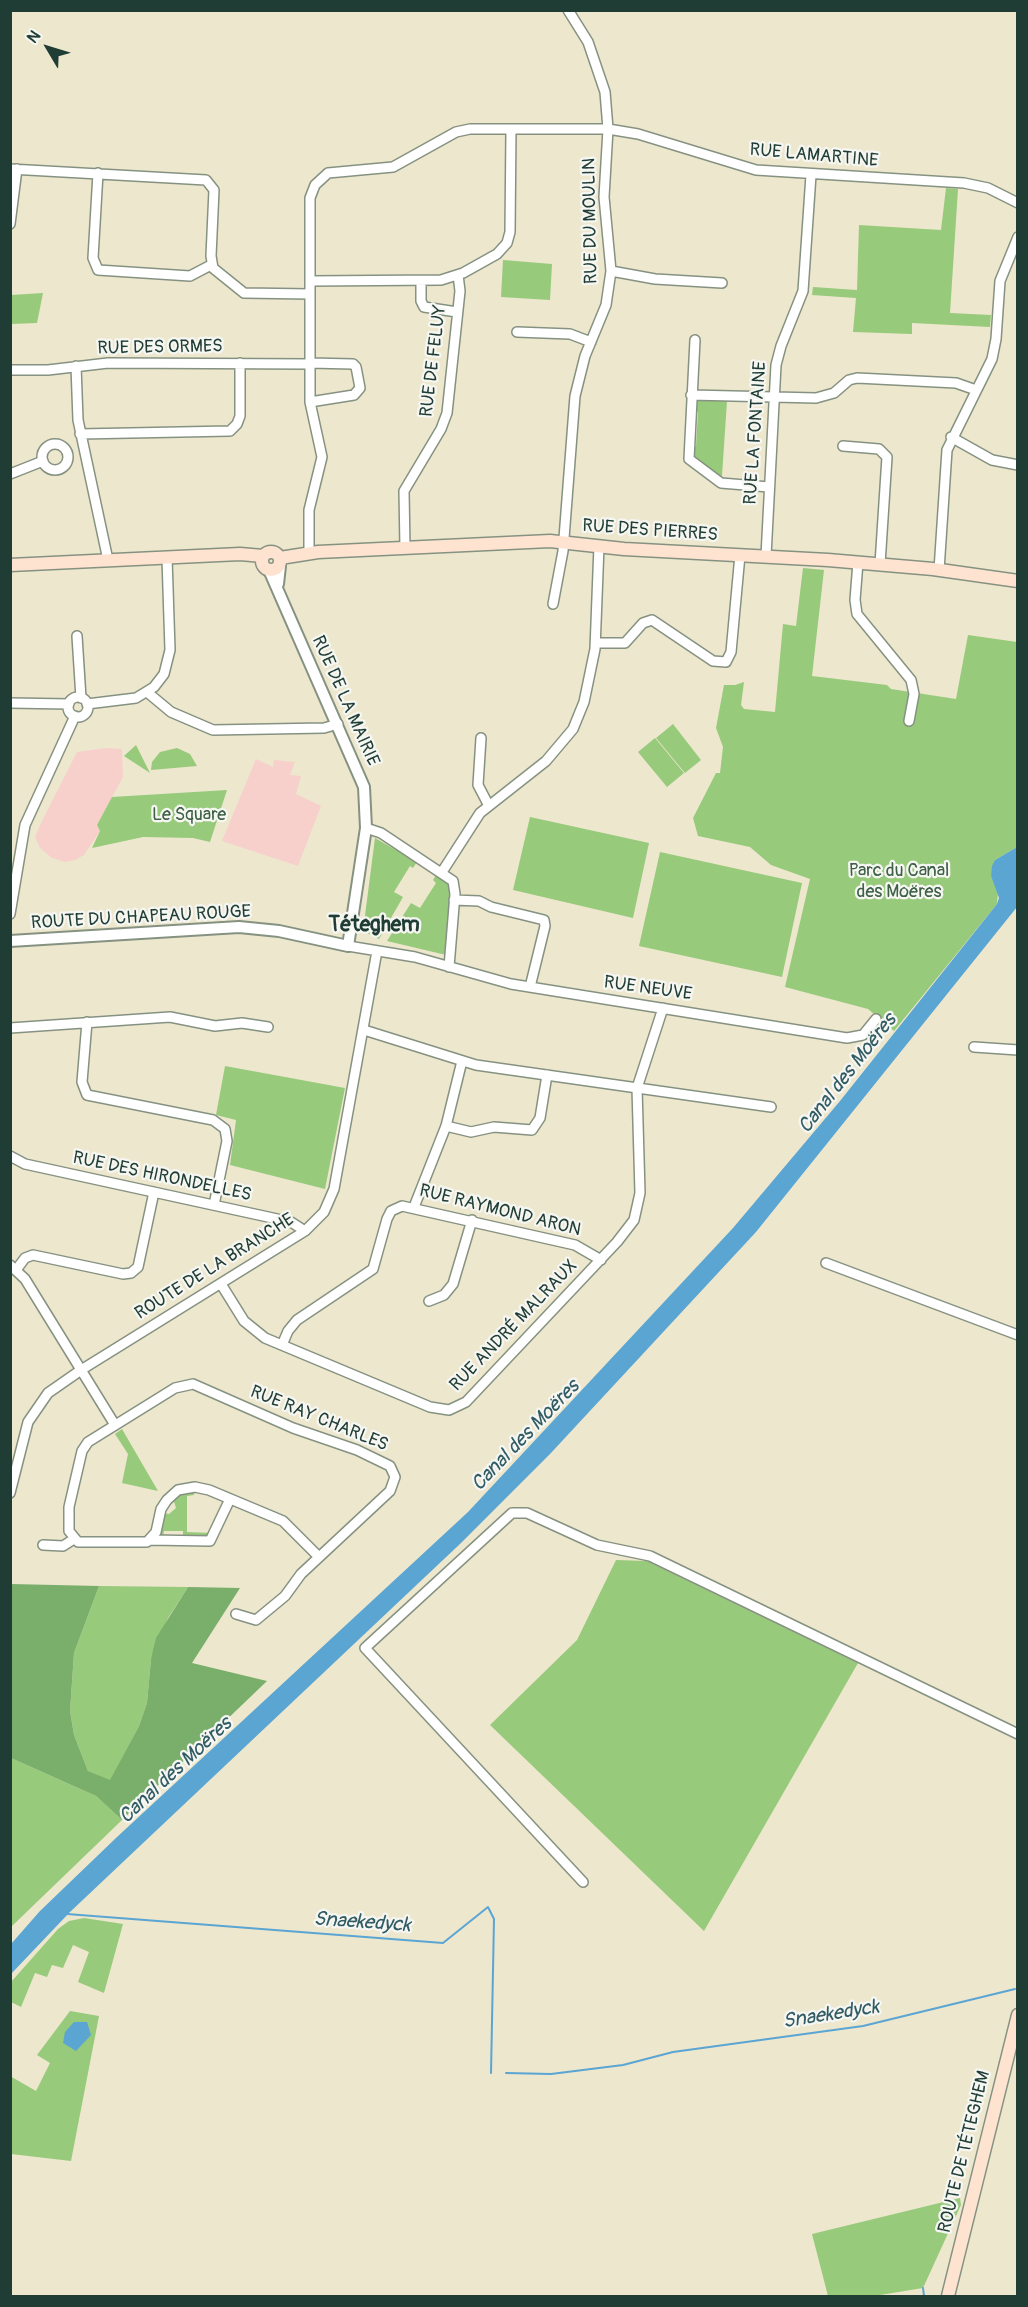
<!DOCTYPE html>
<html>
<head>
<meta charset="utf-8">
<style>
  body { margin:0 }
  #map { position:relative; width:1028px; height:2307px; overflow:hidden; background:#ede7ce; font-family:Pangolin,sans-serif }
  canvas { display:block }
  .frame { position:absolute; inset:0; border:12px solid #1f3d34; pointer-events:none }
  .north { position:absolute; left:18px; top:18px; width:60px; height:60px; -webkit-text-stroke:4px #f6f6f2; paint-order:stroke; rotate:308deg; font-size:16px; font-weight:700; line-height:24px; text-align:center; color:#1f3d34 }
  .north::after { content:''; display:block; margin:auto; width:21px; height:27px; background:#1f3d34; clip-path:polygon(50% 0,100% 100%,50% 72%,0 100%) }
</style>
</head>
<body>
<div id="map">
<canvas width="1028" height="2307"></canvas>
<div class="frame"></div>
<div class="north">N</div>
</div>
<script>
const ctx = document.querySelector('canvas').getContext('2d');
ctx.lineJoin = 'round';
function fill(path, color) { ctx.fillStyle = color; ctx.fill(path, 'evenodd'); }
const toPath = rows => new Path2D(rows.map(r => 'M' + r).join(''));
function strokePath(path, color, width, dash) { ctx.strokeStyle = color; ctx.lineWidth = width; ctx.lineCap = dash ? 'butt' : 'round'; ctx.setLineDash(dash || []); ctx.stroke(path); }
function drawText(font, color, halo, rows, align = 'center') {
  ctx.font = font + ' Pangolin,sans-serif'; ctx.lineWidth = 4.5; ctx.setLineDash([]); ctx.textBaseline = 'middle'; ctx.strokeStyle = halo; ctx.fillStyle = color; for (const [text, x, y, turn = 0] of rows) {
    ctx.save(); ctx.translate(x, y); ctx.rotate((+turn || 0) * Math.PI / 180); ctx.textAlign = isNaN(turn) ? turn : align; if (halo) ctx.strokeText(text, 0, 0); ctx.fillText(text, 0, 0); ctx.restore();
  }
}
const built = toPath([
  [106,748,122,749,123,777,97,825,100,831,84,855,75,860,65,862,52,858,40,848,35,837,41,823,77,752],
  [256,759,273,767,274,760,295,762,290,775,301,776,296,794,321,806,298,866,222,841]
]);
const green = toPath([
  [946,188,958,189,950,313,991,315,990,327,912,323,912,334,853,332,856,298,812,295,813,287,857,290,859,225,941,230],
  [503,260,552,264,550,300,501,297],
  [43,293,37,323,11,324,11,295],
  [700,399,727,401,722,476,714,474,692,457,692,449,696,446,698,412,694,409,695,403],
  [803,568,824,570,812,676,887,685,891,689,956,699,968,635,1017,642,1017,847,995,860,991,876,998,892,997,904,894,1031,868,1009,785,987,810,879,771,865,750,847,698,836,693,818,716,773,720,773,723,747,716,728,724,685,735,685,744,682,741,705,744,709,775,712,783,624,796,626],
  [673,724,701,760,685,773,656,738],
  [655,738,684,773,667,787,638,752],
  [136,745,150,773,124,756],
  [177,748,190,754,197,766,151,770,152,762,160,752],
  [227,790,210,842,193,838,143,837,92,848,100,831,97,825,112,797],
  [530,817,649,843,633,918,513,890],
  [375,838,417,862,413,868,410,866,394,892,403,897,379,939,363,931],
  [660,852,802,883,782,977,639,946],
  [436,875,449,883,451,888,446,955,387,941,411,903,420,908,436,883,433,880],
  [225,1066,345,1088,325,1189,230,1165,236,1120,216,1115],
  [122,1429,158,1491,122,1483,128,1454,115,1434],
  [194,1491,194,1495,187,1496,187,1532,212,1533,210,1537,183,1538,183,1531,164,1531,163,1538,160,1538,163,1513,169,1514,176,1508,173,1498,180,1493],
  [616,1560,647,1561,858,1663,704,1931,490,1725,577,1640],
  [99,1586,188,1587,168,1618,151,1659,147,1703,139,1726,110,1781,88,1771,74,1735,70,1711,74,1653],
  [11,1758,96,1796,122,1820,11,1927],
  [84,1918,123,1924,104,1993,78,1982,89,1952,73,1945,63,1968,52,1965,47,1977,35,1973,21,2007,11,2002,11,1982,58,1929,69,1921],
  [70,2011,99,2016,71,2161,11,2154,10,2076,36,2091,50,2063,37,2055],
  [960,2198,961,2205,923,2288,874,2296,828,2296,812,2234]
]);
const forest = toPath([
  [11,1584,99,1586,74,1653,70,1711,74,1735,88,1771,110,1780,139,1726,147,1703,151,1659,156,1638,188,1587,240,1588,192,1663,267,1681,122,1820,96,1796,11,1758]
]);
const water = toPath([
  [1017,847,1017,907,756,1232,550,1454,461,1543,70,1912,11,1974,11,1944,40,1911,117,1837,468,1512,733,1228,840,1101,997,904,999,898,991,876,992,866,995,860],
  [74,2022,87,2022,91,2035,76,2051,63,2043,65,2032]
]);
const stream = toPath([
  [67,1914,443,1943,488,1907,494,1919,491,2073],
  [506,2073,551,2074,623,2065,673,2052,863,2026,1015,1989],
  [923,2288,924,2296]
]);
const minor = toPath([
  [10,169,206,180,214,190,211,256,213,268,244,293,310,294],
  [98,173,93,258,98,270,190,276,211,265],
  [10,224,17,169],
  [611,271,655,279,722,283],
  [310,281,441,280,463,273,497,254,507,243,510,232,511,129],
  [421,282,421,301,424,307,457,312],
  [517,332,570,334,591,342],
  [695,340,689,459,721,483,769,487],
  [76,366,78,420,108,560],
  [10,370,48,370,108,363,310,364],
  [691,395,816,398,834,393,849,380,857,378,956,383,976,390],
  [310,402,354,395,360,388,356,367,353,364,310,363],
  [80,434,230,431,237,424,240,416,240,363],
  [951,437,992,460,1018,465],
  '42 457a13 13 0 1 1 26 0a13 13 0 1 1-26 0Z',
  [843,446,879,449,887,457,880,564],
  [10,474,43,461],
  [405,548,404,491,441,429,447,413,460,291,458,275],
  [309,553,309,510,322,457,310,402,310,198,315,185,328,173,393,167,456,132,470,129,608,129,638,134,756,170,964,183,988,188,1018,203],
  [766,556,776,365,781,346,803,291,811,175],
  [858,562,855,600,857,614,911,680,914,694,909,721],
  [939,570,947,450,992,359,996,339,1000,281,1018,237],
  [553,604,563,551,575,396,585,356,606,305,611,271,604,197,608,129,605,92,588,42,568,10],
  [77,636,81,698],
  [596,643,625,643,643,623,652,620,713,661,726,662,731,652,740,555],
  [147,692,171,712,213,730,324,728,338,724],
  '68 707a10 10 0 1 1 20 0a10 10 0 1 1-20 0Z',
  [10,703,69,704],
  [87,704,136,698,154,687,164,674,170,650,167,558],
  [481,738,478,785,489,806],
  [366,828,381,833,453,881,455,894,449,967],
  [442,872,480,813,546,761,573,729,584,702,595,649,599,546],
  [454,900,479,901,491,907,544,920,545,926,530,987],
  [10,914,25,825,75,716],
  [348,946,415,957,511,984,847,1038,863,1035,876,1019],
  [87,1022,82,1082,87,1095,213,1120,225,1129,227,1141,214,1205],
  [10,1028,170,1017,215,1026,242,1023,268,1027],
  [364,1030,476,1065,771,1107],
  [974,1047,1018,1050],
  [446,1126,471,1132,494,1127,532,1130,540,1118,547,1075],
  [10,1156,25,1164,291,1222,305,1231],
  [414,1207,446,1126,462,1061],
  [826,1263,1018,1335],
  [10,1265,25,1279,115,1425],
  [16,1270,25,1258,33,1255,123,1274,131,1273,138,1267,154,1192],
  [221,1284,244,1321,265,1338,430,1407,449,1410,466,1402,617,1242,634,1220,640,1193,637,1088,663,1008],
  [429,1301,444,1295,453,1284,472,1220],
  [282,1345,288,1331,297,1320,373,1269,387,1219,391,1211,402,1206,575,1245,601,1260],
  [10,1493,28,1422,48,1393,81,1370,305,1231,324,1212,334,1189,377,951],
  [150,1540,210,1541,230,1499],
  [43,1545,63,1546,74,1539],
  [236,1614,256,1620,285,1596,301,1574,390,1491,395,1477,390,1466,357,1450,293,1428,193,1384,175,1388,88,1442,82,1451,69,1507,69,1531,78,1542,147,1542,156,1532,161,1509,167,1500,178,1490,195,1487,209,1490,283,1521,319,1557],
  [583,1882,365,1648,512,1513,527,1513,597,1545,650,1556,1018,1734]
]);
const tertiary = toPath([
  [278,584,280,566],
  [10,941,239,927,279,931,348,946,366,828,364,787,269,570]
]);
const secondary = toPath([
  '262 561a9 9 0 1 1 18 0a9 9 0 1 1-18 0Z',
  [280,558,318,552,550,541,624,549,828,560,933,569,1018,581],
  [10,565,240,554,263,556],
  [948,2296,1018,2015]
]);
const streetNames = [
  ["RUE LAMARTINE",814,156,5],
  ["RUE DU MOULIN",591,221,-91],
  ["RUE DES ORMES",160,348,-1],
  ["RUE DE FELUY",434,361,-83],
  ["RUE LA FONTAINE",756,433,-86],
  ["RUE DES PIERRES",650,531,4],
  ["RUE DE LA MAIRIE",345,701,66],
  ["ROUTE DU CHAPEAU ROUGE",141,918,-3],
  ["RUE NEUVE",648,989,8],
  ["RUE DES HIRONDELLES",162,1177,12],
  ["RUE RAYMOND ARON",500,1211,14],
  ["ROUTE DE LA BRANCHE",215,1267,-32],
  ["RUE ANDRÉ MALRAUX",514,1326,-46],
  ["RUE RAY CHARLES",319,1419,22],
  ["ROUTE DE TÉTEGHEM",965,2152,-76]
];
const parkNames = [
  ["Le Square",189,815],
  ["Parc du Canal",899,871],
  ["des Moëres",899,892]
];
const waterNames = [
  ["Canal des Moëres",848,1074,-52],
  ["Canal des Moëres",526,1436,-46],
  ["Canal des Moëres",176,1771,-43],
  ["Snaekedyck",362,1923,4],
  ["Snaekedyck",831,2015,-9]
];
const quarterNames = [
  ["Téteghem",374,926]
];
fill(built, '#f7d0cc');
fill(green, '#97ca7b');
fill(forest, '#79ae6b');
fill(water, '#5ba5d3');
strokePath(stream, '#5ba5d3', 2);
strokePath(minor, '#869281', 12);
strokePath(tertiary, '#869281', 14);
strokePath(secondary, '#869281', 15);
strokePath(minor, '#fff', 9);
strokePath(tertiary, '#fff', 10);
strokePath(secondary, '#fee3d1', 12);
drawText('18px', '#1f3d34', '#f6f6f2', streetNames);
drawText('18px', '#3d6046', '#f6f6f2', parkNames);
drawText('italic 20px', '#315c64', '#f6f6f2', waterNames);
drawText('bold 21px', '#1f3d34', '#f6f6f2', quarterNames);
</script>
</body>
</html>
